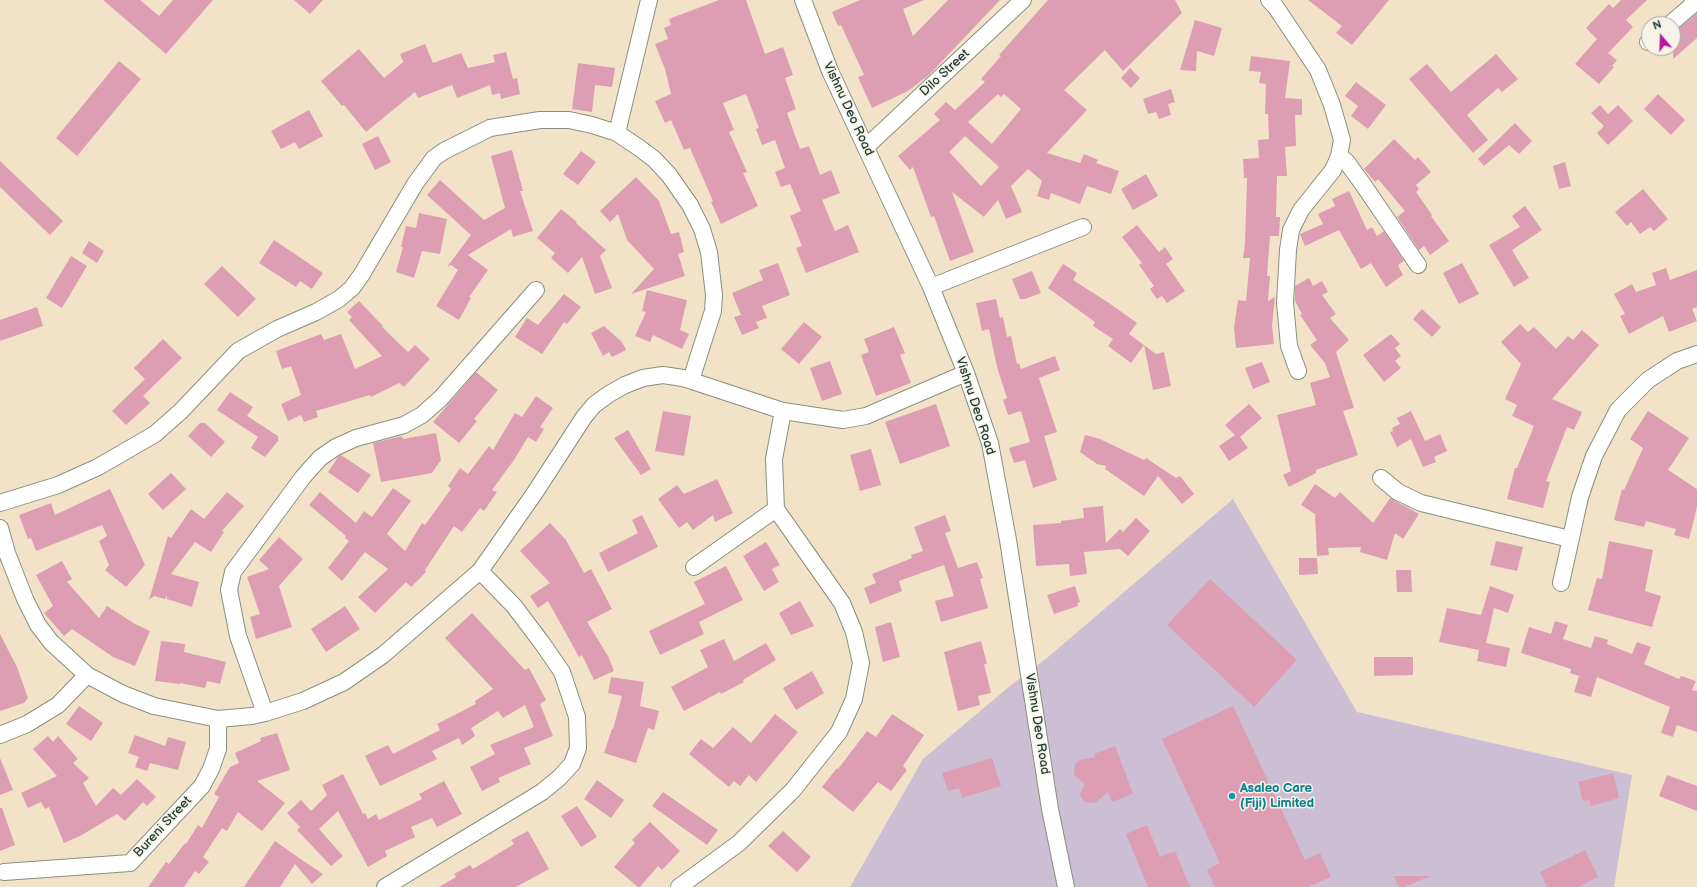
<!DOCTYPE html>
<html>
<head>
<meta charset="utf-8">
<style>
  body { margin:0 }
  #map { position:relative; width:1697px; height:887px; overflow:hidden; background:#f2e3c8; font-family:"Balsamiq Sans",sans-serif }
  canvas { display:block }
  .north { position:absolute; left:1641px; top:16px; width:40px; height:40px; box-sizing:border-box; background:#f7f3e8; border:1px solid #a1aaa0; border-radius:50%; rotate:341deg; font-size:11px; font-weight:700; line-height:16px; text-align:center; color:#1f3d34 }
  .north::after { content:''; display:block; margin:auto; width:14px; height:18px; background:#b5179e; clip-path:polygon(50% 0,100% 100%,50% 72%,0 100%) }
</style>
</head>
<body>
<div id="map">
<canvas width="1697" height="887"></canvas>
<div class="north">N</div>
</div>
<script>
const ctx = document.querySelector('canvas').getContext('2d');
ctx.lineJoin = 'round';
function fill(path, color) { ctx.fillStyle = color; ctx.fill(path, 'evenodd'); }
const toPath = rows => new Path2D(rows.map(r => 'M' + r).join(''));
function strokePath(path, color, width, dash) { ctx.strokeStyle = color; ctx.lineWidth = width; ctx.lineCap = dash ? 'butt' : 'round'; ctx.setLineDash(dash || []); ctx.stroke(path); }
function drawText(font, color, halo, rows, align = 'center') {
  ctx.font = font + ' "Balsamiq Sans",sans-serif'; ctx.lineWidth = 3; ctx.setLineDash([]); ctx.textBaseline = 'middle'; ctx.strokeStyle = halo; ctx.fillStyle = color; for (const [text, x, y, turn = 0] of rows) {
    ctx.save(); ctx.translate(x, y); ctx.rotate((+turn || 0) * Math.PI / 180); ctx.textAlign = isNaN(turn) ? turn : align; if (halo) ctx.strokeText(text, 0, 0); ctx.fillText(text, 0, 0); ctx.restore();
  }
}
const industrial = toPath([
  [1233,499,1357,712,1632,775,1614,887,850,887,923,759,1010,686,1047,658]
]);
const building = toPath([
  [103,0,140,0,159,16,173,0,213,0,166,54],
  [294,0,323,0,310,14],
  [719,0,746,0,765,54,783,47,793,75,785,78,796,109,787,113,800,149,809,146,820,175,831,170,840,193,822,200,835,231,848,225,859,252,806,273,796,248,802,246,790,216,801,211,790,184,781,187,775,172,785,168,775,140,762,145,756,129,759,128,746,94,723,103,734,130,729,132,747,172,743,173,758,206,721,224,711,202,713,201,690,148,684,150,671,120,665,123,655,101,671,94,665,69,655,44,668,39,664,28,671,25,669,19],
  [860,0,924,0,903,9,913,36,948,0,1000,0,929,75,908,91,872,108,858,77,864,75,841,25,838,26,832,12],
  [1048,0,1175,0,1182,13,1123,71,1105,50,1064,90,1087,110,1047,153,1080,163,1084,154,1098,160,1096,163,1119,171,1111,194,1087,186,1080,204,1051,193,1049,200,1037,196,1042,181,1028,169,1011,186,1022,212,1006,219,998,200,984,217,952,192,974,252,950,261,934,216,931,217,913,167,910,170,898,156,940,120,934,114,946,102,955,110,985,82,981,79,1001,56,999,55],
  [998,94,1001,97,1004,94,1021,109,992,144,968,122],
  [965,136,999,167,981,186,949,152],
  [1308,0,1389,0,1352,45,1336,33,1342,26],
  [1621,0,1647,0,1626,20,1633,27,1608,53,1617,60,1612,66,1614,67,1599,84,1575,64,1597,39,1586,28,1609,4,1613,8],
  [1697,13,1697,38,1673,59,1673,33],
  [1195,20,1222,28,1214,56,1197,51,1196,71,1180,70],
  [425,44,433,63,461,53,468,68,495,62,493,55,506,52,513,79,517,78,520,94,501,99,500,93,492,95,490,85,457,98,452,85,418,98,415,92,366,132,344,105,342,106,321,81,359,49,384,78,403,62,400,54],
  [1496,54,1518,79,1502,92,1498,88,1467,115,1488,140,1473,153,1409,79,1427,64,1451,92],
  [1251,56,1290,61,1285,98,1302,99,1302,115,1295,115,1296,146,1285,147,1287,176,1277,176,1276,217,1280,217,1279,236,1270,236,1267,276,1270,276,1268,301,1275,297,1272,325,1274,344,1236,348,1234,328,1238,300,1246,301,1250,258,1243,258,1245,243,1247,178,1244,178,1243,159,1259,158,1258,140,1269,139,1268,114,1265,114,1266,84,1259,83,1261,72,1249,71],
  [119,61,141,79,77,156,56,138],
  [578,63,615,68,612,87,595,85,592,112,572,109],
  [1130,68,1140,78,1131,88,1121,78],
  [1356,82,1386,105,1368,129,1351,116,1358,106,1345,96],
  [1171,89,1175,102,1168,104,1171,115,1159,119,1156,112,1148,114,1143,99],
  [1658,94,1685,120,1671,135,1644,109],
  [1600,105,1608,114,1618,105,1633,121,1608,145,1597,133,1604,126,1591,113],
  [309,110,323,136,299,149,295,142,281,149,271,131],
  [1515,123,1532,141,1519,154,1509,145,1484,166,1478,159],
  [378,136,391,162,375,170,362,144],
  [1394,139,1415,160,1418,157,1431,172,1416,185,1419,189,1416,192,1432,215,1431,216,1449,241,1430,255,1424,246,1419,250,1397,217,1405,211,1378,179,1375,182,1364,169],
  [512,150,523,191,520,191,533,231,513,237,511,229,468,255,488,270,469,297,471,298,459,320,436,306,458,270,451,265,447,267,471,235,427,195,440,180,484,220,505,208,491,156],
  [581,151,596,162,578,185,563,174],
  [0,161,63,221,50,235,0,187],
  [1565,162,1571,186,1559,189,1553,166],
  [1146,174,1158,196,1133,210,1121,189],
  [636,177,659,201,671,234,679,232,684,252,678,254,685,276,631,294,654,269,627,240,618,214,610,222,600,211],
  [1643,189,1668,219,1654,231,1650,227,1640,234,1631,222,1627,226,1615,212],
  [1349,191,1367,230,1372,227,1377,236,1384,231,1404,261,1398,265,1403,275,1386,287,1371,263,1361,269,1339,230,1305,246,1300,234,1323,224,1318,214,1335,206,1332,199],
  [1525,206,1542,230,1512,250,1529,278,1514,287,1489,245,1520,227,1512,216],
  [561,209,577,222,576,223,606,250,600,256,612,288,595,294,582,257,568,273,551,258,555,253,537,238],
  [419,213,447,219,440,254,422,251,414,278,396,272,403,247,401,247,406,226,416,228],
  [1137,225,1159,252,1165,247,1173,259,1166,264,1185,291,1167,303,1162,296,1157,299,1150,289,1154,286,1139,265,1142,263,1122,237],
  [274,240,323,273,312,289,300,281,296,287,259,263],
  [89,241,104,251,97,263,82,253],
  [71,256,87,266,62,308,46,298],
  [778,263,790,295,762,306,767,318,756,322,759,328,742,335,734,317,741,315,732,293,763,280,759,270],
  [1462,263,1479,294,1459,304,1443,273],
  [1063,264,1077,273,1073,280,1109,303,1137,323,1129,334,1156,354,1164,352,1171,386,1153,390,1144,345,1131,363,1108,346,1113,339,1093,326,1095,322,1048,288],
  [222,266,256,299,238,317,204,284],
  [1666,268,1670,280,1697,270,1697,307,1692,309,1697,321,1669,332,1663,316,1629,334,1620,316,1625,314,1614,294,1632,284,1636,292,1656,285,1652,273],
  [1032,271,1041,293,1025,299,1020,299,1012,279],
  [1309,278,1313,286,1322,281,1328,292,1322,295,1336,314,1330,318,1349,340,1336,352,1354,408,1343,411,1358,455,1316,470,1316,473,1289,487,1283,475,1291,471,1277,415,1316,405,1310,383,1330,377,1325,363,1310,345,1317,340,1300,315,1302,314,1295,301,1295,286],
  [647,290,687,300,680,330,689,334,682,349,653,335,650,342,635,336,646,312,642,311],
  [564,294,581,307,567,324,564,322,542,354,515,337,527,318,538,325],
  [996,299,1000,318,1003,317,1007,337,1011,336,1017,364,1019,363,1021,369,1055,356,1060,370,1039,378,1057,432,1044,436,1057,480,1033,488,1025,460,1014,463,1009,448,1030,442,1021,411,1008,415,1003,400,1007,398,997,367,989,329,982,331,976,303],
  [359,301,383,326,382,327,408,352,415,345,430,359,404,387,399,383,371,397,370,395,316,411,318,417,304,422,301,415,288,421,281,404,301,395,291,366,282,369,276,351,321,334,324,340,341,334,355,369,382,356,349,320,352,317,347,312],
  [37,307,43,326,0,341,0,320],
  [1422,309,1441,327,1432,337,1413,319],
  [804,322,822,337,799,364,781,349],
  [1520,324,1528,332,1534,327,1556,349,1568,336,1573,340,1582,330,1599,345,1552,399,1582,412,1574,430,1567,427,1546,481,1550,482,1543,508,1507,499,1515,468,1517,468,1534,426,1512,416,1517,405,1505,399,1521,364,1501,342],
  [604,326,622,342,626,350,612,357,609,352,603,356,591,333],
  [894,327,905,353,900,355,911,383,876,396,861,355,869,352,864,339],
  [1391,334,1400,344,1395,348,1401,356,1395,361,1401,368,1384,382,1363,355],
  [163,339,182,358,143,396,150,403,126,425,112,411,145,379,134,368],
  [830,361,842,394,822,401,810,368],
  [1262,362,1270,382,1253,389,1245,368],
  [476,372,498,390,474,419,477,421,459,443,433,422],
  [230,392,253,407,247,416,278,436,278,441,265,457,251,448,258,437,217,410],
  [536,396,553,408,540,427,544,429,536,442,528,437,514,460,492,490,497,492,484,511,480,508,462,532,454,526,425,570,426,572,411,587,406,582,375,613,358,597,388,569,365,552,342,581,328,568,349,541,345,538,346,536,309,505,320,492,356,523,364,511,372,517,393,488,411,501,387,534,405,551,422,523,425,525,451,489,448,486,460,468,468,474,489,446,493,450,515,413,522,417],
  [936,404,950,446,900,464,885,422],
  [1249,404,1262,418,1240,437,1248,448,1229,461,1219,446,1235,435,1225,425],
  [663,411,691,416,684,456,655,451],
  [1411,411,1425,441,1440,434,1447,451,1434,457,1436,462,1423,467,1411,439,1397,447,1390,432,1393,431,1392,428,1400,424,1397,418],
  [1648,411,1689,438,1668,470,1697,489,1697,507,1689,539,1674,535,1676,529,1646,521,1644,527,1614,520,1622,489,1624,490,1643,448,1630,439],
  [200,423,205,423,225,442,211,457,188,436],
  [628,430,651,469,641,475,614,438],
  [436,433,441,460,432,473,381,482,373,443,402,436,403,439],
  [1085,435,1100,439,1144,460,1146,458,1176,478,1180,476,1194,494,1182,504,1158,476,1144,496,1105,469,1106,466,1097,464,1080,452],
  [871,449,881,485,860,491,850,455],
  [341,455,371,475,358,493,328,472,338,457],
  [171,473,186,489,163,510,148,494],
  [717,479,733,513,715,522,713,515,693,530,687,522,679,528,658,499,677,485,684,494],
  [1315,484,1335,498,1340,492,1373,523,1390,498,1419,514,1403,539,1395,533,1387,560,1360,552,1361,547,1328,548,1329,555,1317,556,1315,514,1301,505],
  [110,489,145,565,126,587,105,570,109,565,99,541,107,536,102,525,36,551,31,538,28,539,19,515,51,503,55,515],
  [227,492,244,506,222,531,224,532,211,552,195,542,171,574,199,582,192,607,167,599,167,595,165,599,154,596,149,600,168,536,171,538,191,509,204,519],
  [1103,506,1106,543,1120,529,1123,532,1136,518,1150,531,1128,556,1120,549,1084,552,1087,574,1070,576,1069,564,1036,566,1033,525,1061,523,1061,521,1084,518,1083,508],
  [642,515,658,547,608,572,599,553,638,533,632,520],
  [945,515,951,531,945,533,958,568,977,562,983,578,980,579,988,608,941,622,935,601,954,596,944,565,899,581,902,591,870,604,864,588,876,583,872,574,912,558,911,555,923,551,914,527],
  [550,523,566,540,584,573,591,569,612,609,587,622,608,656,614,671,594,680,582,655,579,657,548,601,538,608,530,596,550,583,520,551],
  [279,537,303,559,279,586,292,627,256,639,250,617,260,614,247,577,269,569,259,560],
  [1496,541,1523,547,1517,571,1490,565],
  [1609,541,1653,550,1645,591,1661,596,1652,627,1588,610,1597,578,1602,579],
  [766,542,780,565,772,569,779,582,764,591,743,556],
  [1299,558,1317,558,1318,574,1299,575],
  [62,561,72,579,67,582,99,618,107,606,135,624,150,631,135,666,113,657,72,629,64,636,44,613,53,606,36,575],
  [726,566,743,600,699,622,704,634,660,655,649,631,705,604,694,582],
  [1396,570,1411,570,1412,592,1397,592],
  [1210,579,1297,660,1254,707,1167,625],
  [1075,586,1080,602,1077,603,1078,606,1054,614,1047,595],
  [1490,586,1514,595,1508,613,1494,608,1486,643,1510,648,1506,667,1477,661,1479,650,1439,642,1447,608,1481,615],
  [800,601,814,626,791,635,779,613],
  [345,606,360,629,326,652,311,629],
  [472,613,525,670,529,668,546,700,540,704,553,736,524,748,531,764,498,778,500,782,482,791,470,767,495,754,490,745,534,727,525,705,503,718,498,711,471,728,475,736,462,745,459,738,432,751,437,759,380,786,365,756,388,745,393,754,440,730,437,724,476,704,475,701,493,689,445,638],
  [1555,621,1568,625,1563,639,1591,648,1595,636,1608,640,1607,644,1632,654,1637,642,1651,647,1644,664,1679,679,1681,676,1696,681,1692,690,1697,691,1697,732,1677,725,1673,737,1661,733,1670,707,1597,677,1591,697,1574,692,1579,676,1570,673,1571,669,1521,653,1529,627,1551,634],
  [891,622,900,657,883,662,875,627],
  [0,634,17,667,28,698,24,703,0,711],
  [724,639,734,661,766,643,776,660,743,680,744,682,721,694,720,692,684,711,671,687,708,667,700,650],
  [161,641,185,644,184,652,226,662,220,684,207,681,205,688,180,683,180,684,155,681],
  [981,641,987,664,984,664,991,693,978,696,980,705,958,711,944,652],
  [1374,657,1413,657,1413,675,1374,676],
  [812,671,824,693,796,710,783,688],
  [611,677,644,682,640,706,659,711,654,730,648,728,636,763,604,753,612,729,613,729,622,696,608,693],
  [79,706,103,723,91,741,66,724],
  [1233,706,1305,860,1320,853,1331,877,1308,887,1215,887,1207,870,1220,863,1162,739],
  [775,714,798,732,756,782,749,775,740,786,734,781,729,787,689,754,701,739,713,748,733,727,751,743],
  [892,714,924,735,903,766,907,770,891,791,878,782,853,812,822,787,837,768,838,769,867,731,876,737],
  [277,733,290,770,257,781,285,803,262,831,238,812,227,831,222,828,203,857,209,862,199,874,195,871,184,887,148,887,166,862,169,864,185,843,186,844,198,825,202,828,219,797,214,794,230,767,239,763,235,753,261,741,260,738],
  [135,735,165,746,168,737,186,742,178,770,150,763,147,771,135,767,139,757,128,753],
  [48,736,53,742,58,736,78,759,73,763,89,778,83,783,96,806,113,788,121,795,137,779,156,797,147,806,143,802,125,821,117,814,80,836,64,843,49,807,45,809,41,802,28,808,21,793,57,776,33,749],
  [1115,746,1133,794,1112,802,1108,792,1095,803,1085,802,1081,797,1080,794,1085,784,1074,775,1075,764,1080,760,1095,757,1094,754],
  [0,758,13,790,0,795],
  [992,758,1001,786,962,798,959,788,948,791,942,773],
  [1613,773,1619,798,1591,806,1589,800,1583,801,1578,782],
  [343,774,363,814,365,813,368,819,376,814,379,820,422,799,419,794,444,781,462,814,437,827,432,818,411,827,415,837,385,851,387,856,368,867,338,811,319,829,343,856,331,866,297,830,300,827,287,813,301,800,311,811,327,795,322,785],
  [1667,775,1697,786,1697,811,1659,796],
  [597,780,624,800,611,818,584,799],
  [663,792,718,830,707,845,652,806],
  [577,806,597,837,581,847,561,816],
  [0,808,2,808,15,845,0,851],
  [650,822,680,851,662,870,658,866,640,887,638,887,614,867,635,843,632,840],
  [1147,825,1160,857,1175,851,1190,887,1148,887,1126,834],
  [528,831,549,869,516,887,439,887,456,877,454,874,470,865,473,869,514,844,511,840],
  [783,831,811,857,797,872,768,846],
  [275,841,299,858,323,874,312,884,295,864,280,887,244,887],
  [1585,850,1598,877,1578,887,1547,887,1540,872],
  [1394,876,1431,876,1404,887,1399,887]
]);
const minor = toPath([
  [803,0,830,71,931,287,966,373,990,443,1008,540,1050,809,1066,887],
  [1269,0,1275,6,1318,70,1332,105,1342,140,1339,156,1333,170,1301,210,1291,230,1288,250,1285,303,1289,346,1298,371],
  [1670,24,1690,7,1695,0],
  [1648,42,1649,41],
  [617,133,649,0],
  [866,147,1023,0],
  [1339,156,1346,161,1362,183,1418,265],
  [931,287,1083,227],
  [1381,478,1398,492,1421,503,1570,539],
  [0,503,58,485,98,467,155,434,181,411,238,351,277,329,316,312,339,299,352,288,362,274,415,184,434,158,444,151,490,128,540,120,569,120,592,125,617,133,638,147,654,159,669,175,690,205,702,229,709,252,714,295,713,311,691,380],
  [0,528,7,553,25,599,38,625,51,642,87,675,123,694,154,706,218,719,252,716,265,713,303,701,344,682,383,655,480,571,534,494,584,417,594,405,609,394,625,385,643,378,663,375,683,378,783,411,843,420,866,416,966,373],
  [694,567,776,509],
  [1561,583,1580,497,1594,456,1618,410,1648,380,1677,361,1697,354],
  [265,713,238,636,229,590,233,572,303,477,320,458,336,447,356,438,404,425,422,415,441,398,536,290],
  [0,735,27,724,58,705,87,675],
  [4,872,130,863,202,786,211,769,218,749,218,719],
  [385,887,542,792,559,778,572,764,578,748,577,717,562,672,542,643,514,606,480,571],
  [679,887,739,843,793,790,839,732,854,699,861,663,854,632,842,603,776,509,774,459,783,411]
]);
const markers = [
  [1232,796,4,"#0f9aa8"]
];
const streetNames = [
  ["Dilo Street",945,73,-43],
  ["Vishnu Deo Road",848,109,65],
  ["Vishnu Deo Road",975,406,72],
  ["Vishnu Deo Road",1037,724,81],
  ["Bureni Street",163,827,-47]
];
const cultureNames = [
  ["Asaleo Care",1240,789],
  ["(Fiji) Limited",1240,804]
];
fill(industrial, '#ccbed3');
fill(building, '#dd9eb4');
strokePath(minor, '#88907e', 18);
strokePath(minor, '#fff', 16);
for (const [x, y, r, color] of markers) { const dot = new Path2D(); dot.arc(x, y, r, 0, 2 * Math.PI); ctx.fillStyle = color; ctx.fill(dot); strokePath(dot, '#f7f3e8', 1.5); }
drawText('13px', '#1f3d34', '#f7f3e8', streetNames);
drawText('bold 13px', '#0d838f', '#f7f3e8', cultureNames, 'left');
</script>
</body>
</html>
